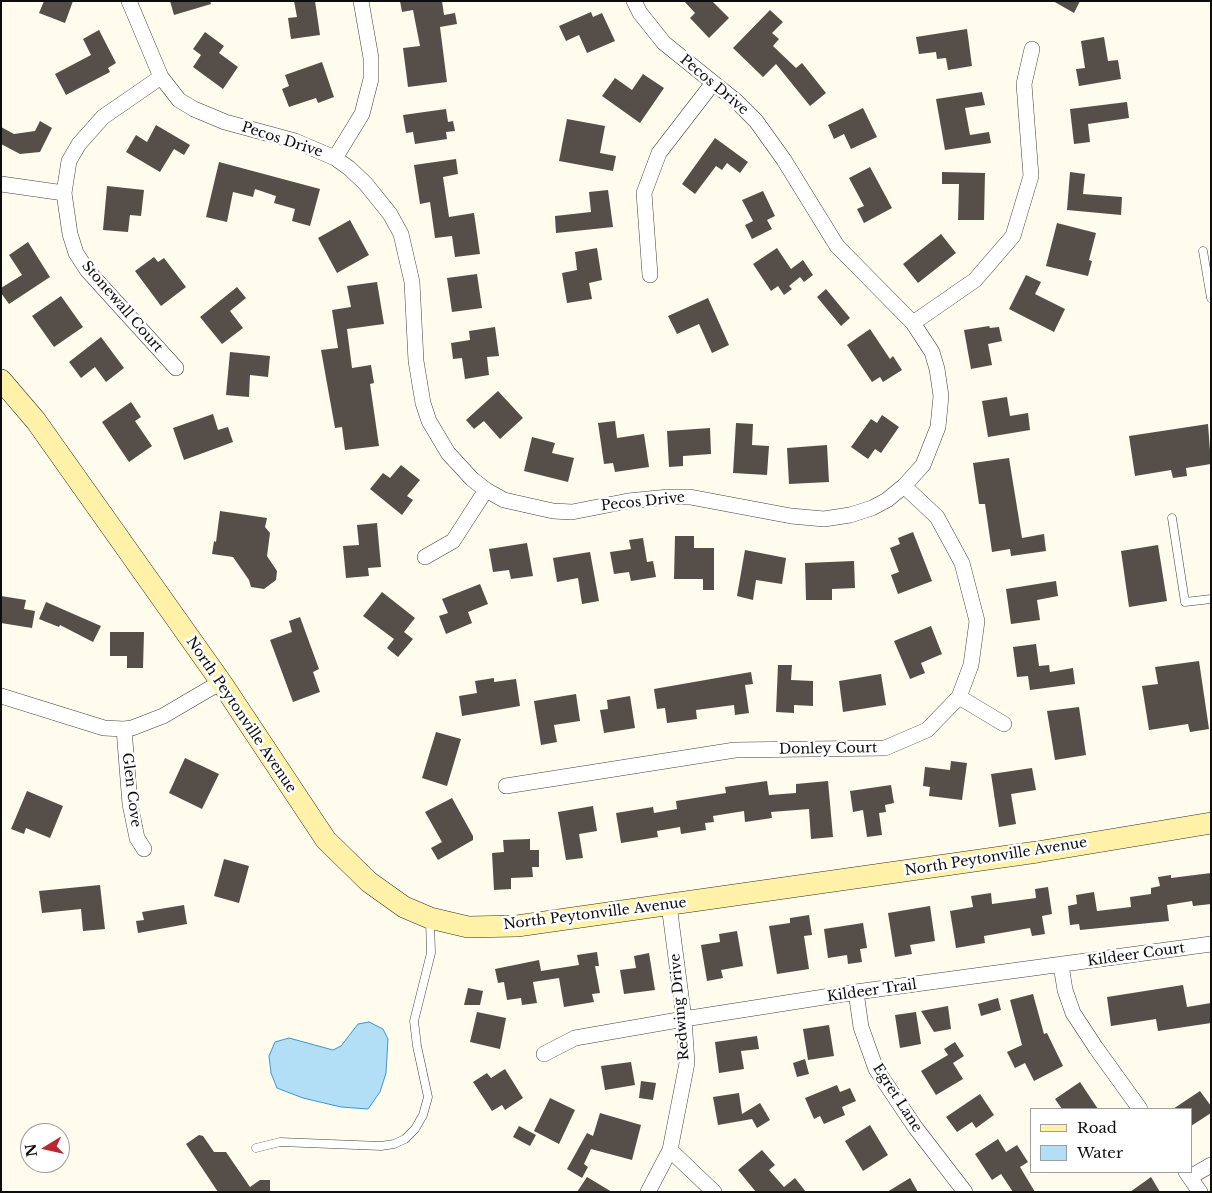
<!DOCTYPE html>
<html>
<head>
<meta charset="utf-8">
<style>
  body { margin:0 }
  #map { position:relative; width:1212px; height:1193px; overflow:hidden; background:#fffbed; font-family:"Libre Baskerville",serif }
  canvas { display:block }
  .frame { position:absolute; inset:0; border:2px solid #0d0d0d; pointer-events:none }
  .legend { position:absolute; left:1030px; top:1108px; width:162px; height:65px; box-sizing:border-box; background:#fff; border:1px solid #9e9e9e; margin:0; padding:6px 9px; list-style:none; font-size:15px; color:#0d0d0d }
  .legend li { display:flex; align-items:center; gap:10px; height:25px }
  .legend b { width:25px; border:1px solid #9e9e9e }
  .north { position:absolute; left:20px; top:1123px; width:50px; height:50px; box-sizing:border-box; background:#fff; border:1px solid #9e9e9e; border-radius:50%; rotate:261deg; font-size:14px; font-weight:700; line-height:20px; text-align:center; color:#0d0d0d }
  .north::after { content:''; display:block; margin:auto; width:18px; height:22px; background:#bd2532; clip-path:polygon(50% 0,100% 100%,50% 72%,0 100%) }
</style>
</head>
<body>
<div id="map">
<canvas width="1212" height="1193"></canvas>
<div class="frame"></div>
<ul class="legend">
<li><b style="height:6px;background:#fff2a8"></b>Road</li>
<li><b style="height:14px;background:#b2dff6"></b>Water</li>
</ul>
<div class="north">N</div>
</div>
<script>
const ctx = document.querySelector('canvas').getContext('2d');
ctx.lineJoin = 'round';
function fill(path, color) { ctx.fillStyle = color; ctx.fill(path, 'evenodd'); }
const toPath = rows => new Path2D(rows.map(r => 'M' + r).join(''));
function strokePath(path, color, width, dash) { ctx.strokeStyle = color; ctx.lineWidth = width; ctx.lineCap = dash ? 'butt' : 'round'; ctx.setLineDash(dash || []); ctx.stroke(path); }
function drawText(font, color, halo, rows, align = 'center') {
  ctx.font = font + ' "Libre Baskerville",serif'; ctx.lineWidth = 5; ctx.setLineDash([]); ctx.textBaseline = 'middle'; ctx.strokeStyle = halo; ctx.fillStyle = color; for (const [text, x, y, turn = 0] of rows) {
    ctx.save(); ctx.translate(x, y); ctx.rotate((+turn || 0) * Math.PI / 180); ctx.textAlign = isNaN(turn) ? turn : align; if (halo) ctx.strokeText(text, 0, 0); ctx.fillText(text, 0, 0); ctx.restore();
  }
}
const water = toPath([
  [369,1022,383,1029,388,1039,386,1073,380,1092,368,1109,341,1107,303,1098,277,1088,271,1073,269,1056,275,1042,289,1038,333,1050,341,1046,358,1024,369,1022]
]);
const building = toPath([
  [44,1,73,1,65,23,39,13],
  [170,1,210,1,211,4,174,15],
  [294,1,315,1,320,35,291,39,288,18,297,17],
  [400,1,442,1,444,15,455,13,457,24,440,27,447,82,408,87,403,48,420,46,413,10,402,12],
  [684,1,712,1,729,18,709,38,690,18,695,13],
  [1053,1,1080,1,1074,13],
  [770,10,783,22,772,33,779,39,773,46,796,68,802,63,826,93,810,106,776,64,763,77,733,48],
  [591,12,593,17,602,13,615,41,587,53,579,35,566,41,559,26],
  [967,29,972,66,948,70,946,58,937,59,936,52,919,54,916,37],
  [99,30,116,63,108,68,110,72,66,95,55,74,91,55,83,39],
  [205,32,224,46,219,53,238,67,223,89,193,67,201,55,193,49],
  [1104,37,1108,61,1118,60,1121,79,1079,86,1076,69,1085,68,1081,41],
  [322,62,334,97,318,103,316,98,289,107,282,89,289,86,285,75],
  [643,74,664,88,640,123,602,96,615,78,632,90],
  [982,92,985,105,965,108,970,135,989,132,991,143,945,150,936,99],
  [1127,102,1129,118,1088,124,1090,142,1074,144,1070,109],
  [863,108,877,137,851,149,844,134,834,139,828,125],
  [446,109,448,122,453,121,455,131,446,132,447,139,415,144,413,132,406,133,403,115],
  [567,119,605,126,600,153,616,156,613,171,559,161],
  [40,121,52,128,40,152,20,154,1,144,1,127,14,134,35,131],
  [156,125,190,145,184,155,174,149,160,172,126,152,136,135,147,142],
  [715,138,748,162,740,173,727,163,722,170,716,166,695,194,682,184],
  [456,159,458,174,443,177,449,217,474,213,480,254,455,257,452,236,435,238,430,202,420,204,414,165],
  [219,162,320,189,310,226,292,221,295,209,274,203,276,196,255,189,253,197,233,192,227,222,206,217],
  [870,167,892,208,864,223,857,209,864,206,849,178],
  [942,172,985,173,984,220,958,220,959,184,942,184],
  [1070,172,1085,174,1083,194,1122,197,1121,215,1067,210],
  [107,186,144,190,141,216,130,215,128,232,103,230],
  [608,190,613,227,556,233,555,216,591,212,589,192],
  [763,191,775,216,767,220,772,229,752,239,745,225,753,221,742,200],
  [350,220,369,255,337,273,318,238],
  [1057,223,1096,233,1089,260,1092,261,1088,276,1046,266],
  [941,234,956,253,918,283,903,264],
  [28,242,50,277,9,304,1,293,1,288,22,275,9,255],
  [597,248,602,280,589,283,592,299,567,303,562,273,577,270,575,252],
  [777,248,791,269,803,260,813,275,804,282,800,277,789,286,792,289,784,295,778,286,771,291,753,264],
  [154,257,158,262,164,258,186,287,161,306,135,271],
  [477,274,482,308,452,312,447,278],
  [1026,275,1041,282,1035,294,1065,309,1054,332,1009,309],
  [377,282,384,324,347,329,352,368,371,365,374,383,370,384,379,446,345,450,342,427,335,428,321,350,338,348,332,310,351,307,347,286],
  [237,287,246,298,230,311,243,328,222,344,200,317],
  [826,289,850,318,841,326,817,297],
  [61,296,83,327,54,347,32,316],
  [708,298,729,345,712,353,699,324,677,334,668,316],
  [989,326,990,328,999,327,1002,341,988,344,992,365,971,369,964,330],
  [495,327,499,356,487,357,489,375,465,379,462,358,453,359,451,343,470,340,469,331],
  [870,329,890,359,893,356,902,370,883,382,880,377,872,382,847,345],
  [101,337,124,368,106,382,95,367,81,378,69,362],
  [230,352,270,356,268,377,250,375,249,397,226,395],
  [498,391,523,418,500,439,484,421,474,429,466,420],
  [1007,397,1010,416,1028,413,1030,430,988,437,982,401],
  [131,402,141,417,135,421,152,446,129,462,102,422],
  [213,414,218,430,228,427,233,442,184,460,173,428],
  [882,415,899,427,881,453,875,449,868,459,851,447,871,419,877,423],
  [615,421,617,438,644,434,649,467,615,472,613,463,604,464,598,423],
  [736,423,753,424,752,445,769,446,767,475,733,473],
  [1208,424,1211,464,1186,468,1187,476,1173,478,1171,470,1135,476,1129,436],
  [710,428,711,454,683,456,683,466,669,467,667,431],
  [532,437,555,443,552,453,574,458,568,482,524,471],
  [827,445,829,482,789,484,787,448],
  [1009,458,1022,538,1044,534,1046,551,1011,556,1010,549,992,552,985,504,979,504,973,463],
  [401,465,420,480,407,496,413,500,402,515,370,489,383,473,390,478],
  [220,511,267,518,265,527,270,533,267,556,277,571,276,580,264,589,251,587,249,580,233,557,212,554,214,541,216,542],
  [377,523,381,567,368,568,369,576,346,578,343,546,359,545,357,525],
  [913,532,932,581,898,594,891,575,899,572,890,548,900,544,898,538],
  [675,536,694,536,694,548,714,548,714,590,703,590,703,579,674,579],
  [643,538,647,562,653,561,656,577,631,581,629,572,614,574,610,552,631,549,629,540],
  [527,543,533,576,511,579,509,570,493,572,489,549],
  [1158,545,1167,601,1129,607,1121,551],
  [745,550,786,558,782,584,756,580,753,600,737,596],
  [590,552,599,601,582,604,578,578,557,582,553,558],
  [854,561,855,588,832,589,832,600,806,600,805,563],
  [1056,581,1058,596,1037,600,1040,620,1011,624,1006,589],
  [480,584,488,604,468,612,472,623,446,634,439,616,448,613,442,599],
  [382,592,415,618,404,632,413,639,398,657,387,648,394,639,363,616],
  [1,596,26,600,24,609,35,611,32,628,1,623],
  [46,602,101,626,93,642,60,625,59,627,39,619],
  [300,617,319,669,313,672,320,692,293,702,270,640,292,632,289,621],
  [931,626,942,654,921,663,925,673,910,679,894,641],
  [110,632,144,632,143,668,127,668,127,656,110,656],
  [1036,644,1039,666,1049,665,1050,672,1073,668,1075,684,1030,690,1028,676,1017,677,1013,647],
  [1199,661,1209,729,1190,732,1188,724,1149,730,1142,686,1158,684,1155,667],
  [778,665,792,665,791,680,813,681,813,706,794,705,794,713,776,712],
  [751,672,753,684,745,685,749,713,735,715,734,705,696,710,697,719,667,723,665,708,657,709,654,689],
  [881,674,886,705,843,712,839,681],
  [494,678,494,682,516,679,520,706,462,716,459,696,477,693,475,681],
  [576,694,580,721,554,725,557,742,541,745,534,701],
  [630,696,635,728,604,733,600,710,608,709,607,700],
  [1079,707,1086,755,1055,760,1047,711],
  [436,732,461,739,447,786,422,778],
  [185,758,219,774,202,809,169,793],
  [951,761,967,763,962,800,929,796,930,787,923,786,925,767,950,770],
  [1032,768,1036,790,1011,794,1016,824,999,827,991,774],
  [767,781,769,795,796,793,796,784,828,781,833,837,811,839,809,809,771,812,772,818,745,822,744,811,713,816,714,822,705,823,706,830,681,834,680,827,657,831,658,837,621,843,616,813,653,807,654,813,677,809,676,801,726,793,725,787],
  [891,785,894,803,885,805,886,812,879,813,882,835,867,837,863,810,853,812,850,791],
  [27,791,63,806,50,838,26,828,24,834,11,829],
  [452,798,473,836,473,840,438,860,431,848,442,842,425,812],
  [593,806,597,831,579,834,583,858,566,860,558,812],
  [530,839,530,850,539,850,539,867,532,867,533,877,511,878,511,889,494,890,492,853,504,852,503,840],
  [224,859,249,866,239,903,214,896],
  [1211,873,1211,904,1193,906,1192,901,1167,905,1169,921,1080,930,1079,924,1070,925,1068,906,1077,904,1076,895,1094,892,1097,911,1131,907,1130,897,1151,894,1151,888,1160,886,1158,877,1171,875,1171,878],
  [100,885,105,929,83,931,81,909,42,913,39,891],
  [1048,887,1052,914,1042,916,1045,934,1032,936,1030,928,984,936,985,943,956,948,950,911,973,907,971,896,991,893,992,904,1036,898,1035,889],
  [184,905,187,924,138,933,136,921,144,920,142,912],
  [930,906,935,941,910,945,912,954,895,957,888,913],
  [809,915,812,935,804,936,809,969,777,974,769,926,790,923,790,918],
  [863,923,867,948,860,949,862,962,848,964,847,955,828,958,824,929],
  [737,931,743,966,721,970,723,978,707,981,701,945,720,942,719,934],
  [597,952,599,966,595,966,600,993,592,994,594,1002,564,1007,559,978,533,982,537,1003,522,1005,521,998,507,1000,504,982,498,983,495,969,539,960,541,971,579,965,577,955],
  [649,953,655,990,624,994,620,970,636,968,634,956],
  [1183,985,1187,1007,1211,1003,1211,1023,1158,1031,1156,1019,1111,1026,1107,997],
  [468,988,483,991,480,1005,464,1005],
  [1033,994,1044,1034,1047,1033,1063,1066,1034,1081,1025,1063,1015,1068,1007,1052,1022,1045,1010,1000],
  [998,998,1001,1010,981,1016,978,1004],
  [948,1006,951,1029,934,1032,921,1011],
  [477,1012,506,1018,500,1049,470,1042],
  [916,1012,921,1044,900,1048,895,1015],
  [829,1025,834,1056,808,1060,803,1029],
  [757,1036,759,1049,741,1051,744,1069,719,1073,715,1042],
  [955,1042,964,1056,953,1063,963,1079,936,1095,921,1071,948,1055,944,1049],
  [805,1059,809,1074,797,1077,793,1063],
  [631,1062,635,1085,605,1090,601,1066],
  [505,1069,523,1098,505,1110,502,1105,492,1111,473,1082,487,1073,491,1078],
  [641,1081,656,1083,653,1100,639,1098],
  [1080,1082,1098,1109,1062,1109,1055,1099],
  [837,1085,840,1092,850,1088,856,1101,842,1107,845,1115,824,1124,820,1116,814,1119,805,1098],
  [1200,1091,1211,1106,1211,1113,1191,1126,1191,1109,1173,1109],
  [739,1093,742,1114,760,1103,770,1120,757,1128,752,1119,718,1125,713,1097],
  [980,1094,994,1115,976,1128,972,1122,957,1132,946,1117],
  [550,1098,575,1110,559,1144,534,1131],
  [600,1113,641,1125,632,1160,591,1149,584,1164,588,1167,582,1178,567,1169,587,1133,593,1136],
  [870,1125,888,1155,863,1171,845,1141],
  [519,1126,536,1135,530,1146,513,1137],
  [199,1135,203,1136,214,1152,226,1152,250,1187,260,1180,270,1180,270,1192,218,1192,186,1144],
  [998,1139,1006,1152,1017,1145,1028,1162,1020,1167,1035,1192,1013,1192,1001,1174,992,1180,975,1154],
  [762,1150,775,1165,769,1170,784,1187,795,1178,806,1192,756,1192,738,1170],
  [587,1177,612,1192,577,1192],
  [1151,1177,1160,1192,1130,1192],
  [910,1178,918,1192,887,1192]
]);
const lane = toPath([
  [1203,251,1211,298],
  [1172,518,1185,602,1211,599],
  [256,1148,280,1142,381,1146,394,1144,405,1139,415,1129,423,1115,428,1097,417,1046,414,1021,431,953,430,921]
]);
const street = toPath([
  [129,1,161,77,179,100,194,109,225,122,295,141,335,158,349,168,365,183,390,214,401,234,412,282,416,361,423,403,429,421,448,453,472,479,486,490,504,500,553,511,572,512,628,501,669,497,690,497,791,516,824,519,850,515,872,508,887,500,904,486,923,465,938,427,941,396,937,369,932,352,913,323,837,246,784,160,756,121,736,101,664,43,640,13,634,1],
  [161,77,103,117,79,144,69,161,64,193,70,234,76,253,87,270,176,368],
  [335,158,362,114,371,79,371,58,361,1],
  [1,184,64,193],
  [650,275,644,193,659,153,713,83],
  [913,323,975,280,1013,236,1031,176,1024,84,1032,49],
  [425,557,453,541,486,490],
  [1,696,104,728,124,729,132,728,163,716,221,682],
  [959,697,1004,724],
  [124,729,130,804,137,838,144,849],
  [506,786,735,750,885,748,927,730,959,697,971,665,977,621,962,563,937,517,904,486],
  [1061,965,1065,990,1073,1013,1096,1048,1140,1109],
  [856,992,861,1027,876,1069,915,1127,965,1192],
  [544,1054,575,1038,684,1019,856,992,1211,944],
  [670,1150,714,1192],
  [1186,1172,1200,1192],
  [1190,1177,1211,1165],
  [648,1192,670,1150,687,1063,684,1019,669,905]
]);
const secondary = toPath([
  [1,380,36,421,221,682,326,840,369,882,404,907,430,918,468,927,517,926,1037,852,1211,823]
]);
const streetNames = [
  ["Pecos Drive",714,85,40],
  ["Pecos Drive",282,140,18],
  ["Stonewall Court",122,307,49],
  ["Pecos Drive",643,502,-6],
  ["North Peytonville Avenue",241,715,56],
  ["Donley Court",828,749,-1],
  ["Glen Cove",131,790,83],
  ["North Peytonville Avenue",996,857,-9],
  ["North Peytonville Avenue",595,914,-7],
  ["Kildeer Court",1136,955,-8],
  ["Kildeer Trail",872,991,-8],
  ["Redwing Drive",680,1007,-95],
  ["Egret Lane",897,1098,57]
];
fill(water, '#b2dff6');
strokePath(water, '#3997cd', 1);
fill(building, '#564e49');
strokePath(lane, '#404040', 9);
strokePath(street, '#404040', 16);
strokePath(secondary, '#2f2f2f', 22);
strokePath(lane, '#fff', 8);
strokePath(street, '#fff', 15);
strokePath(secondary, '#fff2a8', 21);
drawText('14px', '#0d0d0d', '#fff', streetNames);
</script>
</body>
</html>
